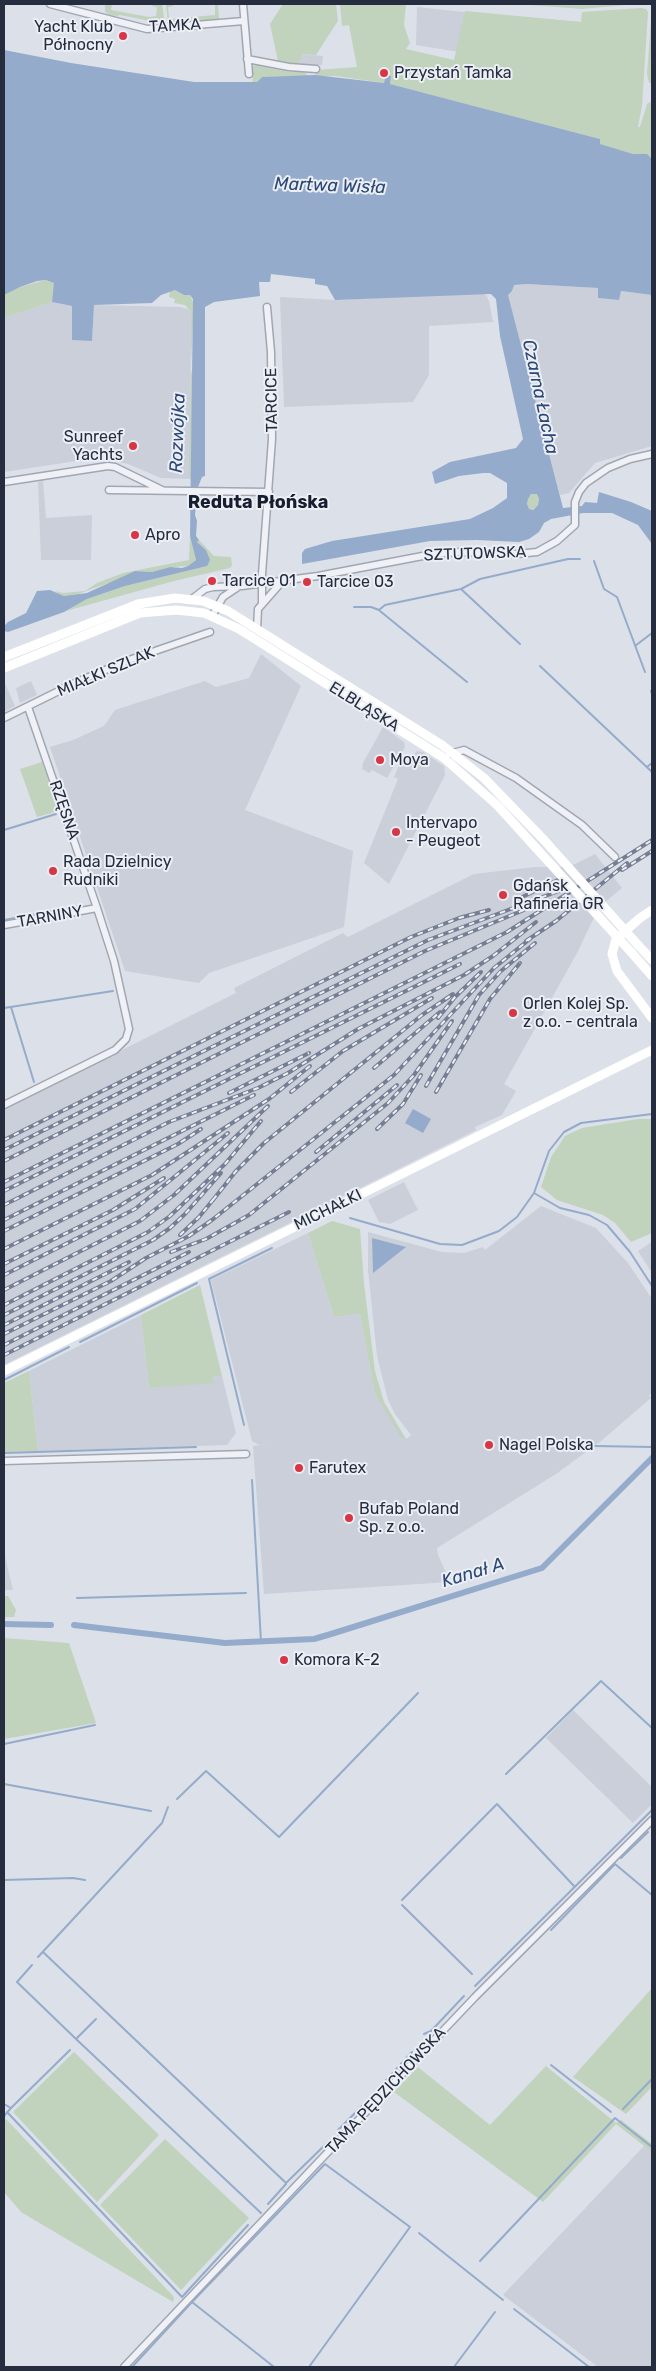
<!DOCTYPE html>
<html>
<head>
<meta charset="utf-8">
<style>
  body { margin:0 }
  #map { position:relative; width:656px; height:2371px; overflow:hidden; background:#dce0e8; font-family:Rubik,sans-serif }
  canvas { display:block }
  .frame { position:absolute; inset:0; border:5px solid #252d3f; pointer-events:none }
</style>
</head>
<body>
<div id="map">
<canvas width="656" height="2371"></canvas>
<div class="frame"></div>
</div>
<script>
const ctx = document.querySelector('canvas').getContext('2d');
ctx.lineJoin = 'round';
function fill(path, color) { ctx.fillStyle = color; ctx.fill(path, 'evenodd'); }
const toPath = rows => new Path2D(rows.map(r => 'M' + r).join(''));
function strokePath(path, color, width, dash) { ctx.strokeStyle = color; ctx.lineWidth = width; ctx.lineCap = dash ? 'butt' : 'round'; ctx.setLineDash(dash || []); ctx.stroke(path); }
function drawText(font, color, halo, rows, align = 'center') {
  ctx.font = font + ' Rubik,sans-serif'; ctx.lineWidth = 4; ctx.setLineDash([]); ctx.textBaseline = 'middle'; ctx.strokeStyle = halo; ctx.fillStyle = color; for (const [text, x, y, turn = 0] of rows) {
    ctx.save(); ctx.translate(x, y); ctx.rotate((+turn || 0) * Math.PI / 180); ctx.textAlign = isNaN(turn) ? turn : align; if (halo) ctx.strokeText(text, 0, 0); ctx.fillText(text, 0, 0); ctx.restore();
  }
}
const built = toPath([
  [417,7,464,12,581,22,478,55,416,45],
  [303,54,323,56,322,65,298,65],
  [527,284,598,288,598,298,619,300,620,291,652,295,652,446,595,463,569,493,560,495,507,295,512,291,513,285],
  [481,293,486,295,489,301,493,322,429,326,429,375,413,402,284,407,280,297,335,300],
  [52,302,72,306,72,340,92,340,94,305,180,307,188,309,191,312,190,479,161,478,128,464,96,458,4,472,4,318],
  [43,481,46,518,92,515,91,560,41,560,38,482],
  [261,654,301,686,245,810,353,851,344,927,209,973,199,983,125,971,50,747,73,740,104,726,115,710,205,681,216,687,249,678],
  [4,681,15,706,4,712],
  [31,681,37,695,20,703,16,688],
  [383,727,404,742,405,747,387,778,372,770,369,773,362,769,363,763],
  [417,751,423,752,444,766,445,775,389,884,364,863,398,779,394,777,399,765,403,766],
  [595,854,622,888,599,907,577,953,504,1084,516,1091,502,1115,475,1127,476,1130,358,1189,355,1187,348,1190,348,1194,4,1365,4,1109,236,993,234,988,343,933,348,937,474,874,535,867,563,867,565,869],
  [404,1182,418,1210,390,1224,379,1222,368,1200],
  [541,1206,596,1228,628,1263,652,1299,652,1393,649,1395,651,1398,601,1441,556,1474,437,1548,438,1555,450,1582,264,1594,253,1446,274,1443,259,1445,252,1441,211,1280,308,1233,334,1317,360,1314,375,1394,406,1439,411,1435,395,1414,388,1400,377,1356,368,1270,368,1232,442,1252,464,1253,483,1247,485,1250],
  [652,1242,652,1273,638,1251],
  [141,1315,149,1388,214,1382,213,1376,222,1376,236,1433,227,1445,38,1451,29,1371],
  [4,1552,13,1590,4,1590],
  [573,1710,652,1787,652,1804,633,1823,546,1738],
  [644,2146,652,2152,652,2367,598,2367,503,2295]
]);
const green = toPath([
  [105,4,112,4,111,10,149,17,156,16,157,7,152,6,152,4,162,4,165,24,120,15,117,16,110,15,105,12],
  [166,4,173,4,173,6,168,7,169,18,171,19,215,15,215,4,218,4,219,19,168,23],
  [283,4,336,4,338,21,334,27,316,55,303,54,298,65,278,61,270,24],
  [340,4,406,4,404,25,410,43,406,49,454,60,465,11,581,22,582,12,641,8,646,9,648,12,642,106,638,127,640,127,647,104,652,101,652,159,646,154,633,154,599,144,600,139,390,84,391,76,384,83,336,76,315,76,317,70,357,67,349,25,342,26],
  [518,4,636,4,582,9],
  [651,20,652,21,652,83,649,83,647,74],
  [255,65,289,72,304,72,309,76,262,77,257,82,253,82,251,68],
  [46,280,55,283,52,302,4,318,4,295,20,287],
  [175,290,184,295,190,295,194,304,191,364,191,312,185,305,174,303,175,299,169,297,170,291],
  [191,371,193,376,191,481,189,472],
  [531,494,537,494,539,499,538,505,532,510,529,509,527,504,528,499],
  [190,536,196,560,188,566,170,567,152,572,135,571,125,577,78,594,64,596,54,591,63,593,85,591,97,583,123,573,189,560],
  [199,540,214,556,231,557,232,565,230,568,174,581,66,611,87,599,125,586,207,566,206,550,197,542],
  [42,762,59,811,37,817,20,769],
  [638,1119,652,1119,652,1233,631,1242,615,1223,603,1215,557,1200,541,1187,551,1157,565,1136,582,1128],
  [332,1221,360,1229,364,1284,375,1371,384,1402,406,1439,402,1439,375,1394,360,1314,334,1317,308,1233],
  [200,1285,222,1376,213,1376,214,1383,149,1388,141,1315],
  [29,1371,38,1451,4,1452,4,1383],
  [4,1596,8,1596,16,1610,14,1617,4,1617],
  [4,1638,69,1643,96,1723,4,1739],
  [652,1988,652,2087,626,2114,573,2077],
  [74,2052,159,2135,97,2202,13,2112],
  [546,2066,616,2123,621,2120,652,2144,652,2152,616,2124,543,2202,394,2092,418,2067,490,2125],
  [6,2119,174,2297,173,2302,21,2212,4,2192,4,2122],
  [165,2139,249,2218,181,2290,100,2205]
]);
const water = toPath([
  [4,50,71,63,194,82,257,82,262,77,315,75,384,83,386,75,391,76,390,84,600,139,600,144,633,154,647,154,652,159,652,295,621,291,619,300,598,298,598,288,527,284,514,285,512,291,508,295,563,508,582,506,585,502,597,503,599,492,631,502,652,511,652,544,638,525,612,513,583,513,551,519,544,523,539,532,529,539,519,542,477,540,430,541,302,564,302,553,305,549,332,541,470,519,493,508,507,498,507,483,490,473,483,473,459,476,435,484,432,472,450,462,516,448,523,439,500,336,496,299,491,294,335,300,327,286,315,284,315,279,271,274,270,282,259,282,260,296,214,302,205,307,205,476,202,477,198,487,195,515,197,521,196,536,199,540,197,542,206,550,210,560,207,566,125,586,87,599,64,612,8,632,4,631,4,626,8,622,26,613,37,591,50,590,64,596,87,593,135,571,152,572,170,567,182,568,188,566,196,560,190,536,193,299,190,295,184,295,175,290,161,295,152,303,94,305,92,341,72,340,72,306,52,302,54,283,46,280,37,281,20,287,4,295],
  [531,494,537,494,539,499,538,505,533,510,529,509,527,504,528,499],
  [413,1109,431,1119,423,1133,405,1123],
  [372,1238,406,1247,373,1273]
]);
const stream = toPath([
  [594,561,604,589,617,597,645,672],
  [461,589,520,644],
  [354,607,371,607,379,610,385,605,461,589,480,579,568,559,580,559],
  [380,611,467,682],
  [635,646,652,633],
  [540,666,652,772],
  [651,691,652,694],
  [647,767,652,763],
  [4,830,56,814],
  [47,912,78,907],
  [4,920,38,914],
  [11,1007,34,1082],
  [4,1008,113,991],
  [652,1114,581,1123,564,1132,549,1151,534,1193,560,1208,589,1215,607,1225,630,1252,652,1286],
  [350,1218,440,1244,462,1245,499,1231,517,1217,534,1193],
  [80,1342,197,1283],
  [4,1380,69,1347],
  [244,1425,209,1279,272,1248],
  [594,1446,652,1447],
  [4,1453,196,1447],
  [252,1480,261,1642],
  [77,1598,246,1593],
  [4,1744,95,1725],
  [506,1774,601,1681,652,1728],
  [4,1784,151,1811],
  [177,1799,206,1771,279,1837,418,1693],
  [621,1858,648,1832],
  [4,1880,73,1878,85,1880],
  [402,1900,497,1804,574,1886],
  [402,1905,472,1974],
  [551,1930,615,1864,652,1895],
  [43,1952,286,2183,330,2140],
  [38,1957,162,1823,168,1807],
  [32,1965,17,1982,76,2039,96,2019],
  [475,1986,652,1810],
  [424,2034,431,2031,464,1996],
  [76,2039,261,2213],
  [551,2065,611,2112],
  [378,2089,412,2052],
  [4,2104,11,2108,4,2116],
  [11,2108,70,2050],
  [623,2109,652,2079],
  [7,2112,182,2297,248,2225],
  [338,2130,367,2101],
  [268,2204,286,2184],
  [419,2233,503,2300],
  [480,2261,615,2118,652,2147],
  [192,2302,325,2164,410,2227,309,2367],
  [514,2309,589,2367],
  [132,2367,192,2302,274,2367],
  [454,2367,495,2312]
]);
const canal = toPath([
  [4,1624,51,1625],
  [74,1625,225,1643,314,1639,331,1634,542,1568,652,1458]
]);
const street = toPath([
  [50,4,147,29,244,21],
  [243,4,249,74],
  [247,59,289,67,316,69],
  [4,482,108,466,115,467,162,490],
  [109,490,269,492],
  [192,599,205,589,213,587,242,586,318,576,433,554,460,552,517,554,537,552,557,541,575,525,575,502,579,492,586,483,608,468,630,459,652,454],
  [262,603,262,574,272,439,271,352,267,307],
  [212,616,223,597,238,587],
  [257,629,258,609,279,585,279,581],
  [4,718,77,682,129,660,210,632],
  [449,754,464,750,516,778,582,825,615,857],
  [4,925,97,908],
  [4,1105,115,1050,126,1039,129,1029,114,961,97,908,28,707],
  [4,1461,246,1454],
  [124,2367,475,1997,652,1820]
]);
const secondary = toPath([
  [4,657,138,604,175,598,203,601,228,611,442,745,484,778,544,840],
  [4,668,140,613,176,610,204,613,239,629,444,758,498,806,536,848],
  [652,910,640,918,616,939,612,954,617,971,652,1018],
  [638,945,652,960],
  [631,952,652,976],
  [4,1371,652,1050]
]);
const rail = toPath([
  [622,870,652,851],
  [518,899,558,880],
  [526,941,556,921,627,863],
  [438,1018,455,997,481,972],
  [374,1068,440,1012],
  [426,1086,479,995,501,971,535,943],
  [291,1092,343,1051,432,998],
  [436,1092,490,999,520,963],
  [229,1093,309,1053],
  [377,1129,403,1104,421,1075],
  [4,1140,411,937,459,918,489,910],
  [4,1150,428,940,572,886],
  [316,1152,397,1085],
  [4,1161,425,951,524,910],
  [4,1182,507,932,652,840],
  [4,1191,460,964],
  [213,1200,236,1171,264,1143,422,1015,453,994],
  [4,1205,169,1122,258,1088,288,1073,358,1029,464,975,493,956,536,922],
  [4,1220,254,1095],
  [4,1231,178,1144,201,1129],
  [180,1235,199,1217,217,1195],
  [4,1249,152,1175,269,1099,310,1066],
  [171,1252,206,1239,249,1215,388,1103,414,1075,452,1021],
  [4,1264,113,1210,164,1178],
  [4,1275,135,1209,228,1133],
  [4,1290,140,1221,174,1195,268,1106],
  [4,1305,148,1232,170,1216,225,1164,261,1121],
  [4,1315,153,1240,170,1228,185,1214,221,1173],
  [4,1325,129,1262],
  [4,1334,111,1281,146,1258,189,1236,212,1220,394,1075,494,968,531,938],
  [4,1345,189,1252],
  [4,1355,289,1212]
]);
const secondaryBridge = toPath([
  [544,840,638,945],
  [536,848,631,952]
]);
const markers = [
  [123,36,5,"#d83644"],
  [384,73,5,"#d83644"],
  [133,446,5,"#d83644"],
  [135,535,5,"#d83644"],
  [212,581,5,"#d83644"],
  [307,582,5,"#d83644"],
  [380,760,5,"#d83644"],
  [396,832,5,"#d83644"],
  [53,871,5,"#d83644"],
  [503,895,5,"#d83644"],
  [513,1013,5,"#d83644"],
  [489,1445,5,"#d83644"],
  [299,1468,5,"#d83644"],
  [349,1518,5,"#d83644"],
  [284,1660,5,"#d83644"]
];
const streetNames = [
  ["TAMKA",175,26,-3],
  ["TARCICE",272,400,-91],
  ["SZTUTOWSKA",475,554,-2],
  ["MIAŁKI SZLAK",106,672,-23],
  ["ELBLĄSKA",364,707,32],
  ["RZĘSNA",64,810,71],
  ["TARNINY",50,917,-10],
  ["MICHAŁKI",328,1210,-26],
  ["TAMA PĘDZICHOWSKA",386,2091,-47]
];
const poiNames = [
  ["Yacht Klub",113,27,"right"],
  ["Północny",113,45,"right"],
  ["Przystań Tamka",394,73],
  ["Sunreef",123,437,"right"],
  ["Yachts",123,455,"right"],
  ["Apro",145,535],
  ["Tarcice 01",222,581],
  ["Tarcice 03",317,582],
  ["Moya",390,760],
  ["Intervapo",406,823],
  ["- Peugeot",406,841],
  ["Rada Dzielnicy",63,862],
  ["Rudniki",63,880],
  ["Gdańsk",513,886],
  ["Rafineria GR",513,904],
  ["Orlen Kolej Sp.",523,1004],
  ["z o.o. - centrala",523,1022],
  ["Nagel Polska",499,1445],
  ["Farutex",309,1468],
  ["Bufab Poland",359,1509],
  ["Sp. z o.o.",359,1527],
  ["Komora K-2",294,1660]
];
const waterNames = [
  ["Martwa Wisła",330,186,2],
  ["Czarna Łacha",540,397,78],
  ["Rozwójka",178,433,-88],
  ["Kanał A",473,1573,-17]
];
const neighbourhoodNames = [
  ["Reduta Płońska",258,503]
];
fill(built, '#cacfda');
fill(green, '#c1d2bd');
fill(water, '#94abcb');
strokePath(stream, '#94abcb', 2);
strokePath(canal, '#94abcb', 6);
strokePath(street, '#a1a7b2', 9);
strokePath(street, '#eff1f6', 6);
strokePath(secondary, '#fff', 9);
strokePath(rail, '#757e92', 4);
strokePath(rail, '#eceff5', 2, [5.5]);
strokePath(secondaryBridge, '#fff', 9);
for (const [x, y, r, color] of markers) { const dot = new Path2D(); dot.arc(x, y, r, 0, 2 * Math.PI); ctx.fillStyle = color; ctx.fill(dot); strokePath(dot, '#eceff5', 2); }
drawText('16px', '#252d3f', '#eceff5', streetNames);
drawText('16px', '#252d3f', '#eceff5', poiNames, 'left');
drawText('italic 18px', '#2c4876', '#eceff5', waterNames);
drawText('bold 18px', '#171e2f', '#eceff5', neighbourhoodNames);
</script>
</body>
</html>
